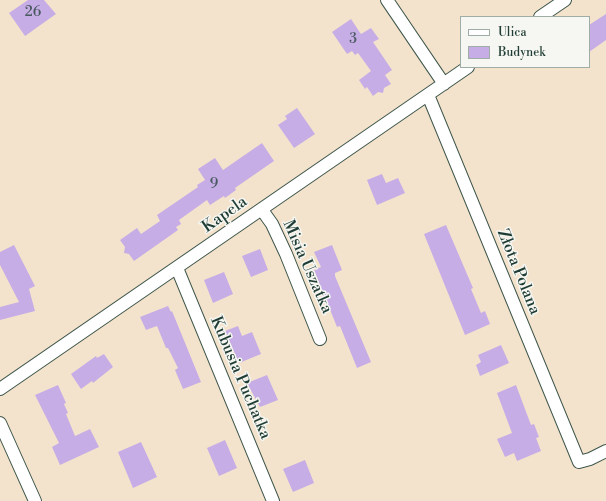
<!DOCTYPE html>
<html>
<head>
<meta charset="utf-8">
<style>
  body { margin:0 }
  #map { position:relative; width:606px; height:501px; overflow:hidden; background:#f3e3cc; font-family:"Libre Bodoni",serif }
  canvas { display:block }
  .legend { position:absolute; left:460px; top:16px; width:130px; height:52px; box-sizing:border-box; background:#f6f6f2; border:1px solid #a0aca6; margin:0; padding:5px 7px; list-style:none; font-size:12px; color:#1f3d34 }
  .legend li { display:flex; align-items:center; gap:8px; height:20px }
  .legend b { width:20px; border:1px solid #a0aca6 }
</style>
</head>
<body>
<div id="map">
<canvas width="606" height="501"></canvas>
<ul class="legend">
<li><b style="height:5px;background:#fff"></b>Ulica</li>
<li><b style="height:11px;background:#c7ade6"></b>Budynek</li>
</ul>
</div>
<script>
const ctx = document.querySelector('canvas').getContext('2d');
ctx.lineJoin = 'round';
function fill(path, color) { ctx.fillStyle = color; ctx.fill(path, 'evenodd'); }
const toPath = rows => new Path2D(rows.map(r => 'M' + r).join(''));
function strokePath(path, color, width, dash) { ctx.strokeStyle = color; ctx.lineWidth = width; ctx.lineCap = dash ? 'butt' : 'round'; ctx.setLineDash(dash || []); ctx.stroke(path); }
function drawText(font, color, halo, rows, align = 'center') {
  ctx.font = font + ' "Libre Bodoni",serif'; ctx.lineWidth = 3; ctx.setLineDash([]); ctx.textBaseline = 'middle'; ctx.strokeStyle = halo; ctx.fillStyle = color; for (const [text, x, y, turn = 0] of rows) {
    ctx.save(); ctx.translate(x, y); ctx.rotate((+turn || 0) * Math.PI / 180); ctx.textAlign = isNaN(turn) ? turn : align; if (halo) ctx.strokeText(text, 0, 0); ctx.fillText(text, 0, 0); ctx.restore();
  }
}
const building = toPath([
  [28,0,44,0,56,14,25,36,9,13],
  [606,14,606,40,589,52,589,25],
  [351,19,361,34,371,28,379,39,373,42,392,70,385,75,391,84,384,88,383,93,378,92,373,96,367,87,365,89,359,80,371,71,358,53,355,55,352,51,347,54,332,32],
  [297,108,315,134,294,148,278,125,287,119,285,116],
  [262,143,274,161,235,188,236,190,225,198,224,196,210,205,207,200,179,220,181,224,176,227,178,230,134,261,129,254,124,253,125,247,120,240,137,228,141,234,160,221,157,215,198,187,197,185,205,180,198,169,215,158,223,170],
  [382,174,386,183,398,178,405,193,377,205,367,180],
  [446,225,473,288,471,289,481,313,485,311,490,324,465,335,424,234],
  [14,245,35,286,29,289,35,311,0,320,0,307,19,302,0,265,0,252],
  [332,245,342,270,335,273,335,276,371,362,357,368,340,326,337,327,314,270,321,267,314,252],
  [260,249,268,270,251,277,242,256],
  [224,272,233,294,213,303,204,280],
  [168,306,171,312,172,311,201,382,183,389,175,370,178,368,168,348,166,348,157,326,146,330,140,317],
  [238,326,242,336,252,332,261,354,239,363,225,331],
  [501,345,509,363,480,376,476,365,481,362,478,355],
  [104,354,113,367,93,383,92,381,81,389,71,374,96,356,97,358],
  [267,375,278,400,260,407,247,383],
  [58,385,66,403,64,404,68,413,66,414,75,436,90,429,99,447,60,465,52,447,59,443,35,395],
  [516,385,531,425,534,424,539,437,536,438,541,451,517,461,514,453,505,457,497,439,512,433,497,393],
  [225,440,237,468,219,476,207,448],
  [141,442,157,477,133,488,118,452],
  [305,460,314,483,293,492,283,469]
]);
const street = toPath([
  [387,0,444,84],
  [540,17,565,0],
  [428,95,579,462,590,459,606,451],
  [262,210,272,224,286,254,320,339],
  [177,268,273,501],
  [0,389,468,67],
  [0,423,35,501]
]);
const numberNames = [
  ["26",33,13],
  ["3",353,40],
  ["9",214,185]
];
const streetNames = [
  ["Kapela",225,215,-35],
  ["Misia Uszatka",307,267,66],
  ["Złota Polana",518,272,68],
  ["Kubusia Puchatka",240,378,67]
];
fill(building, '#c7ade6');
strokePath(street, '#3f564b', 14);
strokePath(street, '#fff', 12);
drawText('14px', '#495960', null, numberNames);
drawText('16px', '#1f3d34', '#f6f6f2', streetNames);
</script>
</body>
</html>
